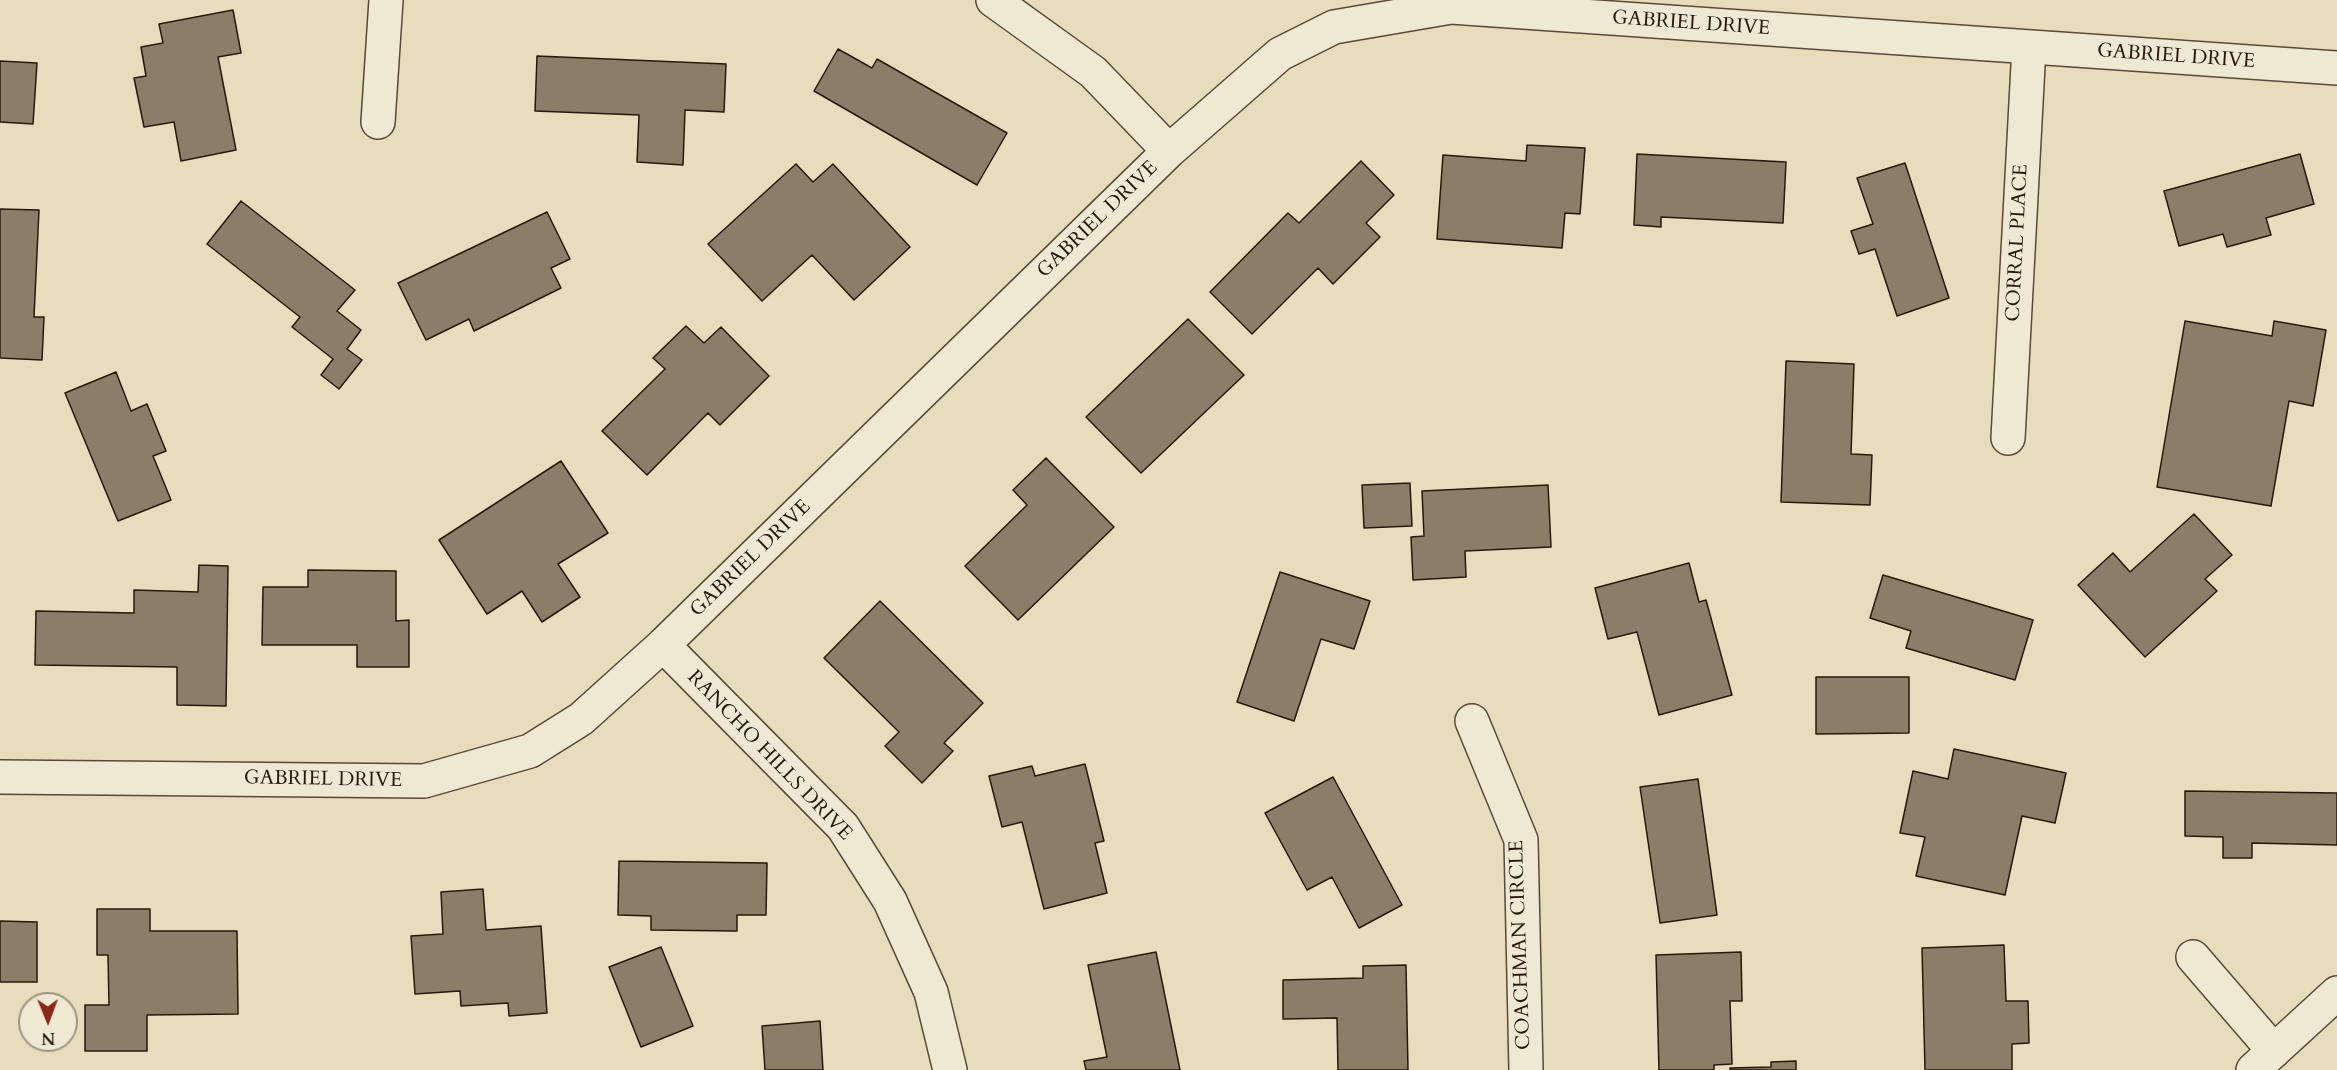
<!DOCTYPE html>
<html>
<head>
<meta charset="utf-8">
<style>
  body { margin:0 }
  #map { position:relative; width:2337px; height:1070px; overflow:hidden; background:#e7ddbd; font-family:Cardo,serif }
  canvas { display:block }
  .north { position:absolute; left:18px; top:992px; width:60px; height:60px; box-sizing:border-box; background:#efe9d4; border:2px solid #9f9584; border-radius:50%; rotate:179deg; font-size:16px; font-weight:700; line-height:24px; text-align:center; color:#28180c }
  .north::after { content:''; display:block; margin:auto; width:21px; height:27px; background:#8f2418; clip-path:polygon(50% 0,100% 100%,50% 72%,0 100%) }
</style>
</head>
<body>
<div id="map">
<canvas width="2337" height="1070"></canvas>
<div class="north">N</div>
</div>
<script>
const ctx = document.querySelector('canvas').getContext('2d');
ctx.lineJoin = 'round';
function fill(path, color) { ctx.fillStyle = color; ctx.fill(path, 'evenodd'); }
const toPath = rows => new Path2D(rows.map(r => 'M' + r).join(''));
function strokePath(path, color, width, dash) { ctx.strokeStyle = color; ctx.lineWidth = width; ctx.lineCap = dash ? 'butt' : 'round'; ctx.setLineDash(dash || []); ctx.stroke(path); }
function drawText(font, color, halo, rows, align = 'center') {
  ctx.font = font + ' Cardo,serif'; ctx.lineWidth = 4.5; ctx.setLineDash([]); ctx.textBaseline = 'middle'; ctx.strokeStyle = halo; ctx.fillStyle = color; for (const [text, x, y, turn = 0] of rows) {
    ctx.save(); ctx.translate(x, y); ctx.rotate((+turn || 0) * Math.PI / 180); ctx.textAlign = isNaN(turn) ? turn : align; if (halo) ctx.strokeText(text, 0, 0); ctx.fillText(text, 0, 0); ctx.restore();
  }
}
const building = toPath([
  [233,10,241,53,218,57,236,150,181,161,174,122,144,127,134,78,146,76,141,47,163,43,159,24,233,10],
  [838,49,872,68,877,59,1007,133,977,185,814,91,838,49],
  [537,56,726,64,724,112,685,110,683,165,637,162,639,115,535,111,537,56],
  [0,61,37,63,33,124,0,122,0,61],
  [1527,145,1585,148,1580,214,1565,213,1562,248,1437,239,1443,155,1526,161,1527,145],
  [1637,154,1786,162,1783,223,1661,217,1661,227,1634,225,1637,154],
  [2300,154,2314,204,2266,218,2271,235,2227,247,2223,234,2179,246,2164,191,2300,154],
  [1361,161,1394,195,1366,223,1380,237,1333,284,1318,268,1252,334,1210,292,1288,213,1299,223,1361,161],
  [1905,163,1949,298,1897,316,1875,249,1859,254,1851,231,1873,224,1857,178,1905,163],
  [796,164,813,182,833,164,910,247,854,300,812,255,762,301,708,244,796,164],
  [241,201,355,290,337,311,361,330,347,349,362,360,339,389,321,375,333,359,292,327,300,317,207,244,241,201],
  [0,209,39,210,34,317,44,317,42,360,0,358,0,209],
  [547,212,570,259,551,268,561,288,474,331,469,319,426,340,398,283,547,212],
  [1188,319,1244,375,1141,473,1086,417,1188,319],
  [2185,321,2272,336,2274,321,2326,330,2313,406,2289,401,2271,506,2157,487,2185,321],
  [686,326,704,343,721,327,769,376,720,425,708,413,647,475,602,431,665,369,653,358,686,326],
  [1786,361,1854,364,1851,454,1872,455,1870,505,1781,502,1786,361],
  [116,372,131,411,147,404,166,451,153,456,171,500,118,521,65,393,116,372],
  [1046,458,1114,527,1018,620,965,566,1027,505,1013,490,1046,458],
  [561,461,608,533,558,564,580,597,542,622,522,591,487,614,439,540,561,461],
  [1410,483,1412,526,1364,528,1362,485,1410,483],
  [1548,485,1551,547,1465,551,1466,577,1413,580,1411,537,1424,536,1422,491,1548,485],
  [2194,514,2232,555,2205,579,2217,591,2145,657,2078,585,2113,553,2130,572,2194,514],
  [1689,563,1699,602,1706,600,1732,695,1659,715,1637,632,1608,639,1595,588,1689,563],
  [199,565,228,566,226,706,177,705,177,667,35,665,36,611,134,613,134,590,198,592,199,565],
  [308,570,396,571,396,621,409,620,409,667,357,667,357,645,262,645,263,587,308,587,308,570],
  [1280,572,1370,601,1354,649,1321,639,1294,721,1237,702,1280,572],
  [1883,575,2033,620,2015,680,1906,648,1911,631,1870,618,1883,575],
  [880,601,983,703,944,743,953,751,922,783,885,746,899,732,824,658,880,601],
  [1816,677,1909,677,1909,733,1816,734,1816,677],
  [1954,749,2066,773,2055,823,2022,816,2005,895,1916,876,1925,837,1900,833,1913,771,1948,779,1954,749],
  [1085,764,1104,841,1095,843,1107,893,1044,909,1022,822,1002,827,989,776,1032,766,1035,776,1085,764],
  [1333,777,1402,905,1359,928,1332,877,1307,890,1265,813,1333,777],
  [1698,779,1717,915,1660,923,1640,787,1698,779],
  [2185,791,2337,793,2337,845,2252,843,2252,858,2223,858,2223,837,2185,836,2185,791],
  [619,861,767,863,766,915,737,915,737,931,651,930,651,916,618,915,619,861],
  [483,889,486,930,541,926,547,1013,509,1016,508,1003,461,1006,460,991,415,994,411,936,443,934,441,892,483,889],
  [97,909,150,909,150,931,237,931,238,1014,147,1015,147,1051,85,1051,85,1005,109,1005,108,955,97,955,97,909],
  [0,921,37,922,37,982,0,982,0,921],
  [2004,945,2006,1001,2028,1001,2029,1043,2012,1044,2012,1070,1925,1070,1922,948,2004,945],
  [661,947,693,1026,641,1047,609,967,661,947],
  [1156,952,1180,1070,1086,1070,1084,1061,1107,1057,1088,965,1156,952],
  [1741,952,1742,1001,1730,1001,1732,1064,1714,1065,1714,1070,1659,1070,1656,955,1741,952],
  [1406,965,1408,1070,1338,1070,1337,1018,1283,1019,1283,980,1363,978,1363,966,1406,965],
  [820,1021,823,1070,765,1070,762,1026,820,1021],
  [1796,1061,1796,1070,1730,1070,1730,1068,1771,1067,1771,1062,1796,1061]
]);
const street = toPath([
  [993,0,1093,72,1169,151],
  [378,122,386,0],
  [2008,438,2029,47],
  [663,645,843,827,890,901,931,992,950,1070],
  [1472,721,1521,840,1526,1070],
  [0,777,424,781,530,751,581,719,663,645,1169,151,1280,54,1334,27,1451,7,2337,68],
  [2193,957,2274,1051],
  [2253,1070,2337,993]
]);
const streetNames = [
  ["GABRIEL DRIVE",1691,24,4],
  ["GABRIEL DRIVE",2176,57,4],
  ["GABRIEL DRIVE",1098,220,-44],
  ["CORRAL PLACE",2018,243,-87],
  ["GABRIEL DRIVE",751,559,-44],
  ["RANCHO HILLS DRIVE",769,756,46],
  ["GABRIEL DRIVE",323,780,1],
  ["COACHMAN CIRCLE",1521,945,-92]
];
fill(building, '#8b7e68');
strokePath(building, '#28180c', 1.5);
strokePath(street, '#584938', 36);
strokePath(street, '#efe9d4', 33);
drawText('20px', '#28180c', '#efe9d4', streetNames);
</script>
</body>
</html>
